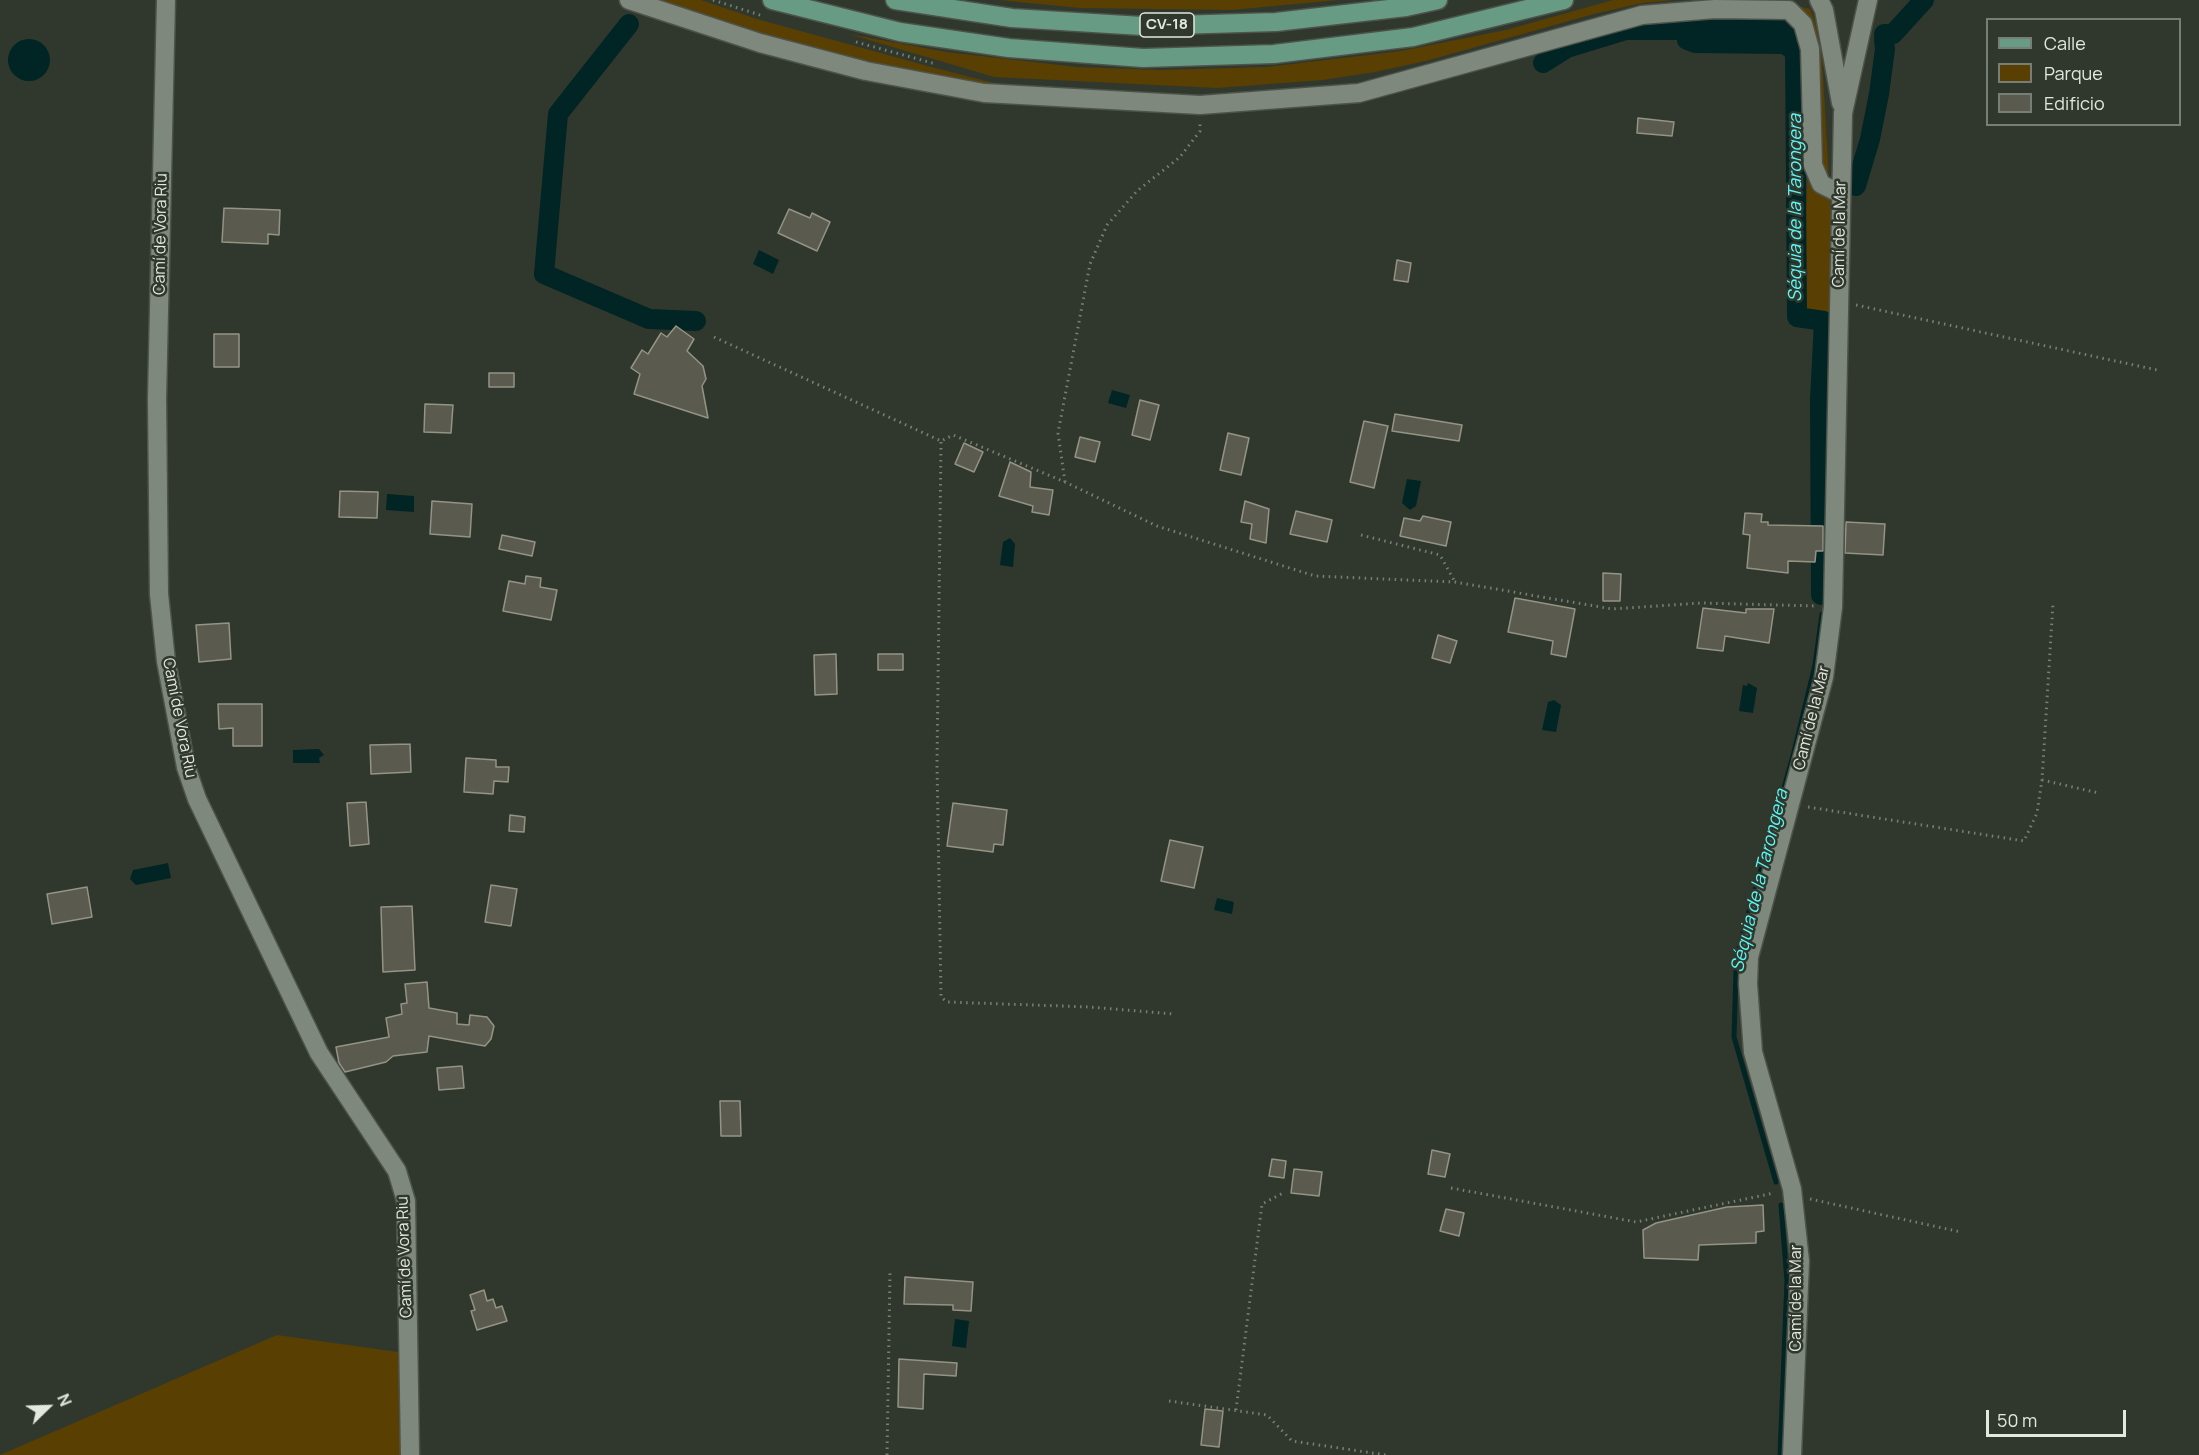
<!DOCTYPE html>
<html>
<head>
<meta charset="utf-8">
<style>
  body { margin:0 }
  #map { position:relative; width:2199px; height:1455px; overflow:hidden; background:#30382d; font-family:Manrope,sans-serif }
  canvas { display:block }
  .legend { position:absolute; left:1986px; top:18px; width:195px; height:108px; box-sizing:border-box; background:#30382d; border:2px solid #777e75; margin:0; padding:8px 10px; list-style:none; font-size:18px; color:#e2e7e0 }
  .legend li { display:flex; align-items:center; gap:12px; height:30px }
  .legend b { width:30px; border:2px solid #777e75 }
  .north { position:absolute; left:18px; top:1377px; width:60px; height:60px; -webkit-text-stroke:4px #30382d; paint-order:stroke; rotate:67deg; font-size:16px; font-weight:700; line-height:24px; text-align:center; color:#e2e7e0 }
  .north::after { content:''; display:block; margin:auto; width:21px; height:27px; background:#e2e7e0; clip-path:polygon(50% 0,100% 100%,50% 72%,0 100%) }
  .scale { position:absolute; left:1986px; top:1410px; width:140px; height:27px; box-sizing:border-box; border:3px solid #e2e7e0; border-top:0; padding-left:8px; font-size:18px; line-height:21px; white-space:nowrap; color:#e2e7e0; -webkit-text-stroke:4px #30382d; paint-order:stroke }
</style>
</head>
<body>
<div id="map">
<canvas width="2199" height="1455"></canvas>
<ul class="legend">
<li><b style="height:8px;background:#689b84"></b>Calle</li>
<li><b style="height:16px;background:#593f02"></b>Parque</li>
<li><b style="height:16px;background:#5a5b4e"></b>Edificio</li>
</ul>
<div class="north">N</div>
<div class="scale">50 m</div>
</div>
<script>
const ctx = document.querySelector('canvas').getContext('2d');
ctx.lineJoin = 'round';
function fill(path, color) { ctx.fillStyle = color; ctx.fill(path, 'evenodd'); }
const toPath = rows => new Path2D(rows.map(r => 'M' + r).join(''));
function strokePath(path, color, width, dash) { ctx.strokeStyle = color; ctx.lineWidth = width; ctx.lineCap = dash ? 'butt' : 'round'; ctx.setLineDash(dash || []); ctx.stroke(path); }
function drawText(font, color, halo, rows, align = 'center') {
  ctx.font = font + ' Manrope,sans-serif'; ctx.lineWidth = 5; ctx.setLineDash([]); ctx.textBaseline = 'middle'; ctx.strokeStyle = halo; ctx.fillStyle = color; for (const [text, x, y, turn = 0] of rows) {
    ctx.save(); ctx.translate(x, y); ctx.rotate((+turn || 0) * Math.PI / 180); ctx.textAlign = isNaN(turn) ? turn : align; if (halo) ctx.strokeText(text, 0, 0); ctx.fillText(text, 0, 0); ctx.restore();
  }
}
const green = toPath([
  [652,0,701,0,757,19,935,68,998,84,1018,87,957,84,792,45],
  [998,0,1339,0,1231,10,1080,8],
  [1613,0,1675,0,1642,3,1594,14,1426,61,1375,72,1323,80,1217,88,994,77,849,34,946,52,1077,67,1160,70,1267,67,1401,51,1506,30],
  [1793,5,1810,9,1816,24,1822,58,1829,181,1823,173,1817,125],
  [1808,168,1830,196,1833,317,1801,313],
  [277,1335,405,1353,408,1455,0,1455]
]);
const water = toPath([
  '8 60a21 21 0 1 1 42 0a21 21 0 1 1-42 0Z',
  [759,250,779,260,773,274,753,264],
  [1112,390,1130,395,1126,408,1108,403],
  [1407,479,1421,481,1416,506,1410,510,1402,503],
  [387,494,414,496,414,512,386,510],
  [1010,538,1015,544,1013,567,1000,565,1003,542],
  [1748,683,1757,688,1753,713,1739,711,1743,685,1747,686],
  [1554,700,1561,705,1556,732,1542,730,1548,702],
  [319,749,324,755,319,758,320,763,293,763,293,750],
  [168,863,171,878,136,885,130,879,133,870],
  [1217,898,1234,902,1232,914,1214,910],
  [955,1319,969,1321,966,1348,952,1346]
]);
const stream = toPath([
  [1776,1182,1734,1037,1736,970,1740,943,1793,756,1815,665,1822,614],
  [1780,1455,1787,1281,1781,1205]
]);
const canal = toPath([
  [629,24,558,114,544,274,649,319,696,321],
  [1884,34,1893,34,1924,0],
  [1687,40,1695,43,1785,44,1795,52,1797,317,1824,321,1820,400,1821,595],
  [1543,63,1567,48,1626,30,1798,30],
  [1856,186,1870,139,1879,94,1885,49,1884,39]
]);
const building = toPath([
  [1638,118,1674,122,1672,136,1637,133,1638,118],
  [224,208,280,210,279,235,268,234,268,244,222,242,224,208],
  [789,209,810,218,812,213,830,222,817,251,778,233,789,209],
  [1397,260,1411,263,1408,282,1394,280,1397,260],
  [676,326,694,339,687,351,703,366,706,379,702,386,708,418,634,394,640,374,631,368,642,350,648,354,661,333,667,337,676,326],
  [214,334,239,334,239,367,214,367,214,334],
  [489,373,514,373,514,387,489,387,489,373],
  [1140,400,1159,405,1150,440,1132,435,1140,400],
  [425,404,453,405,451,433,424,432,425,404],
  [1395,414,1462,425,1459,441,1392,431,1395,414],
  [1364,421,1388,426,1374,488,1350,482,1364,421],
  [1228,433,1249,438,1241,475,1220,470,1228,433],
  [1080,437,1100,442,1095,462,1075,457,1080,437],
  [964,443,983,452,974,472,955,464,964,443],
  [1010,462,1031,472,1030,487,1053,490,1049,515,1032,512,1033,506,999,496,1010,462],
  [340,491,378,492,377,518,339,517,340,491],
  [432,501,472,504,470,537,430,534,432,501],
  [1245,501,1269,509,1266,543,1250,539,1252,524,1241,522,1245,501],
  [1296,511,1332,520,1327,542,1290,534,1296,511],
  [1745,513,1762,514,1761,522,1768,522,1768,525,1823,526,1823,551,1816,551,1815,562,1788,561,1788,573,1747,568,1750,535,1743,534,1745,513],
  [1423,516,1451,522,1446,546,1400,536,1404,518,1420,521,1423,516],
  [1846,522,1885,524,1883,555,1845,553,1846,522],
  [502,535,535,542,532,556,499,549,502,535],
  [1603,573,1621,574,1620,601,1603,601,1603,573],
  [526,576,541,578,540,587,557,590,551,620,503,611,509,581,525,584,526,576],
  [1515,598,1575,609,1566,657,1551,654,1553,641,1508,632,1515,598],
  [1703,608,1746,613,1746,609,1774,609,1769,643,1725,636,1723,651,1697,648,1703,608],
  [229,623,231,659,199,662,196,625,229,623],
  [1438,635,1457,641,1450,663,1432,658,1438,635],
  [836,654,837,694,815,695,814,655,836,654],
  [878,654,903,654,903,670,878,670,878,654],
  [218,704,262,704,262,746,233,746,233,728,219,729,218,704],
  [410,744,411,772,371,774,370,745,410,744],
  [466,758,496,760,496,767,509,767,508,782,494,781,493,794,464,792,466,758],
  [366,802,369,844,350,846,347,803,366,802],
  [953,803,1007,810,1003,845,994,844,993,852,947,846,953,803],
  [510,815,525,817,524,832,509,831,510,815],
  [1170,840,1203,847,1194,888,1161,881,1170,840],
  [491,885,517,889,511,926,485,922,491,885],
  [87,887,92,917,52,924,47,894,87,887],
  [412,906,415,970,383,972,381,907,412,906],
  [427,982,429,1008,457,1013,457,1024,469,1025,470,1015,487,1017,494,1026,491,1039,485,1046,429,1036,427,1052,393,1056,386,1062,345,1072,339,1063,336,1047,389,1037,386,1018,402,1014,401,1004,407,1003,405,984,427,982],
  [462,1066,464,1088,439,1090,437,1068,462,1066],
  [720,1101,740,1101,741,1136,721,1136,720,1101],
  [1432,1150,1450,1154,1445,1177,1428,1174,1432,1150],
  [1272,1159,1286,1161,1284,1178,1269,1176,1272,1159],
  [1294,1169,1322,1172,1319,1196,1291,1193,1294,1169],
  [1763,1205,1764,1231,1756,1232,1756,1243,1699,1245,1698,1260,1644,1258,1643,1230,1656,1223,1727,1207,1763,1205],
  [1446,1209,1464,1213,1459,1236,1440,1231,1446,1209],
  [905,1277,973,1282,971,1311,953,1310,953,1305,904,1304,905,1277],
  [484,1290,487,1301,493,1299,496,1308,502,1306,507,1321,477,1330,471,1311,475,1310,470,1295,484,1290],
  [899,1359,957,1363,956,1376,924,1374,923,1409,898,1407,899,1359],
  [1205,1409,1223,1411,1219,1447,1201,1445,1205,1409]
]);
const path = toPath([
  [713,0,763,16],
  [856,42,936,64],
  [1856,305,2157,370],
  [714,337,941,441,953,435,1065,482,1157,526,1315,576,1455,582,1612,609,1701,603,1817,606],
  [941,442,937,763,941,997,947,1002,1090,1007,1173,1014],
  [1065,482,1058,433,1090,264,1107,225,1137,191,1180,157,1200,131,1200,122],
  [1361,535,1440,555,1455,582],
  [2042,780,2099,793],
  [1808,807,2024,841,2037,813,2042,780,2053,603],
  [1451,1188,1636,1222,1774,1193],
  [1810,1199,1961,1232],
  [1169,1401,1267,1415,1292,1441,1386,1455],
  [1236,1410,1262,1204,1285,1192],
  [887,1455,890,1272]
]);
const minor = toPath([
  [166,0,157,399,159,594,166,661,186,767,197,799,319,1053,397,1171,406,1201,410,1455],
  [629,0,760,43,866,71,984,93,1200,105,1359,93,1642,15,1715,9,1789,10,1803,24,1810,49,1813,165,1821,184,1841,194],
  [1819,0,1824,10,1841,103],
  [1792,1455,1800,1261,1792,1189,1753,1052,1748,984,1749,957,1824,677,1833,607,1843,113,1868,0]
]);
const major = toPath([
  [772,0,900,32,1009,48,1143,58,1274,54,1413,37,1564,0],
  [895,0,1012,18,1142,26,1276,22,1406,7,1438,0]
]);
const shields = [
  [1167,25,54]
];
const shieldNames = [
  ["CV-18",1167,25]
];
const streetNames = [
  ["Camí de Vora Riu",161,234,-89],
  ["Camí de la Mar",1840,234,-89],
  ["Camí de Vora Riu",179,718,79],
  ["Camí de la Mar",1812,718,-76],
  ["Camí de Vora Riu",405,1257,-92],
  ["Camí de la Mar",1797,1298,-90]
];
const waterNames = [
  ["Séquia de la Tarongera",1796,208,-90],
  ["Séquia de la Tarongera",1760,881,-76]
];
fill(green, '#593f02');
fill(water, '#012424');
strokePath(stream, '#012424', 5);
strokePath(canal, '#012424', 20);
fill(building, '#5a5b4e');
strokePath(building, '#939485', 1.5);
strokePath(minor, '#4d534a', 21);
strokePath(major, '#4d534a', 21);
strokePath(path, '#787f75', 3, [1.5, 4.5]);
strokePath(minor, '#7f887c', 18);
strokePath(major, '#689b84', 18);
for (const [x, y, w] of shields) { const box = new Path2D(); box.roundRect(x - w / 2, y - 12, w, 24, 4.5); ctx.fillStyle = '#30382d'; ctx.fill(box); strokePath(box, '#e2e7e0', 1.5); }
drawText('bold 15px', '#e2e7e0', null, shieldNames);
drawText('16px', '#e2e7e0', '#30382d', streetNames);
drawText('italic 18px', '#5cf7f7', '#30382d', waterNames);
</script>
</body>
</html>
